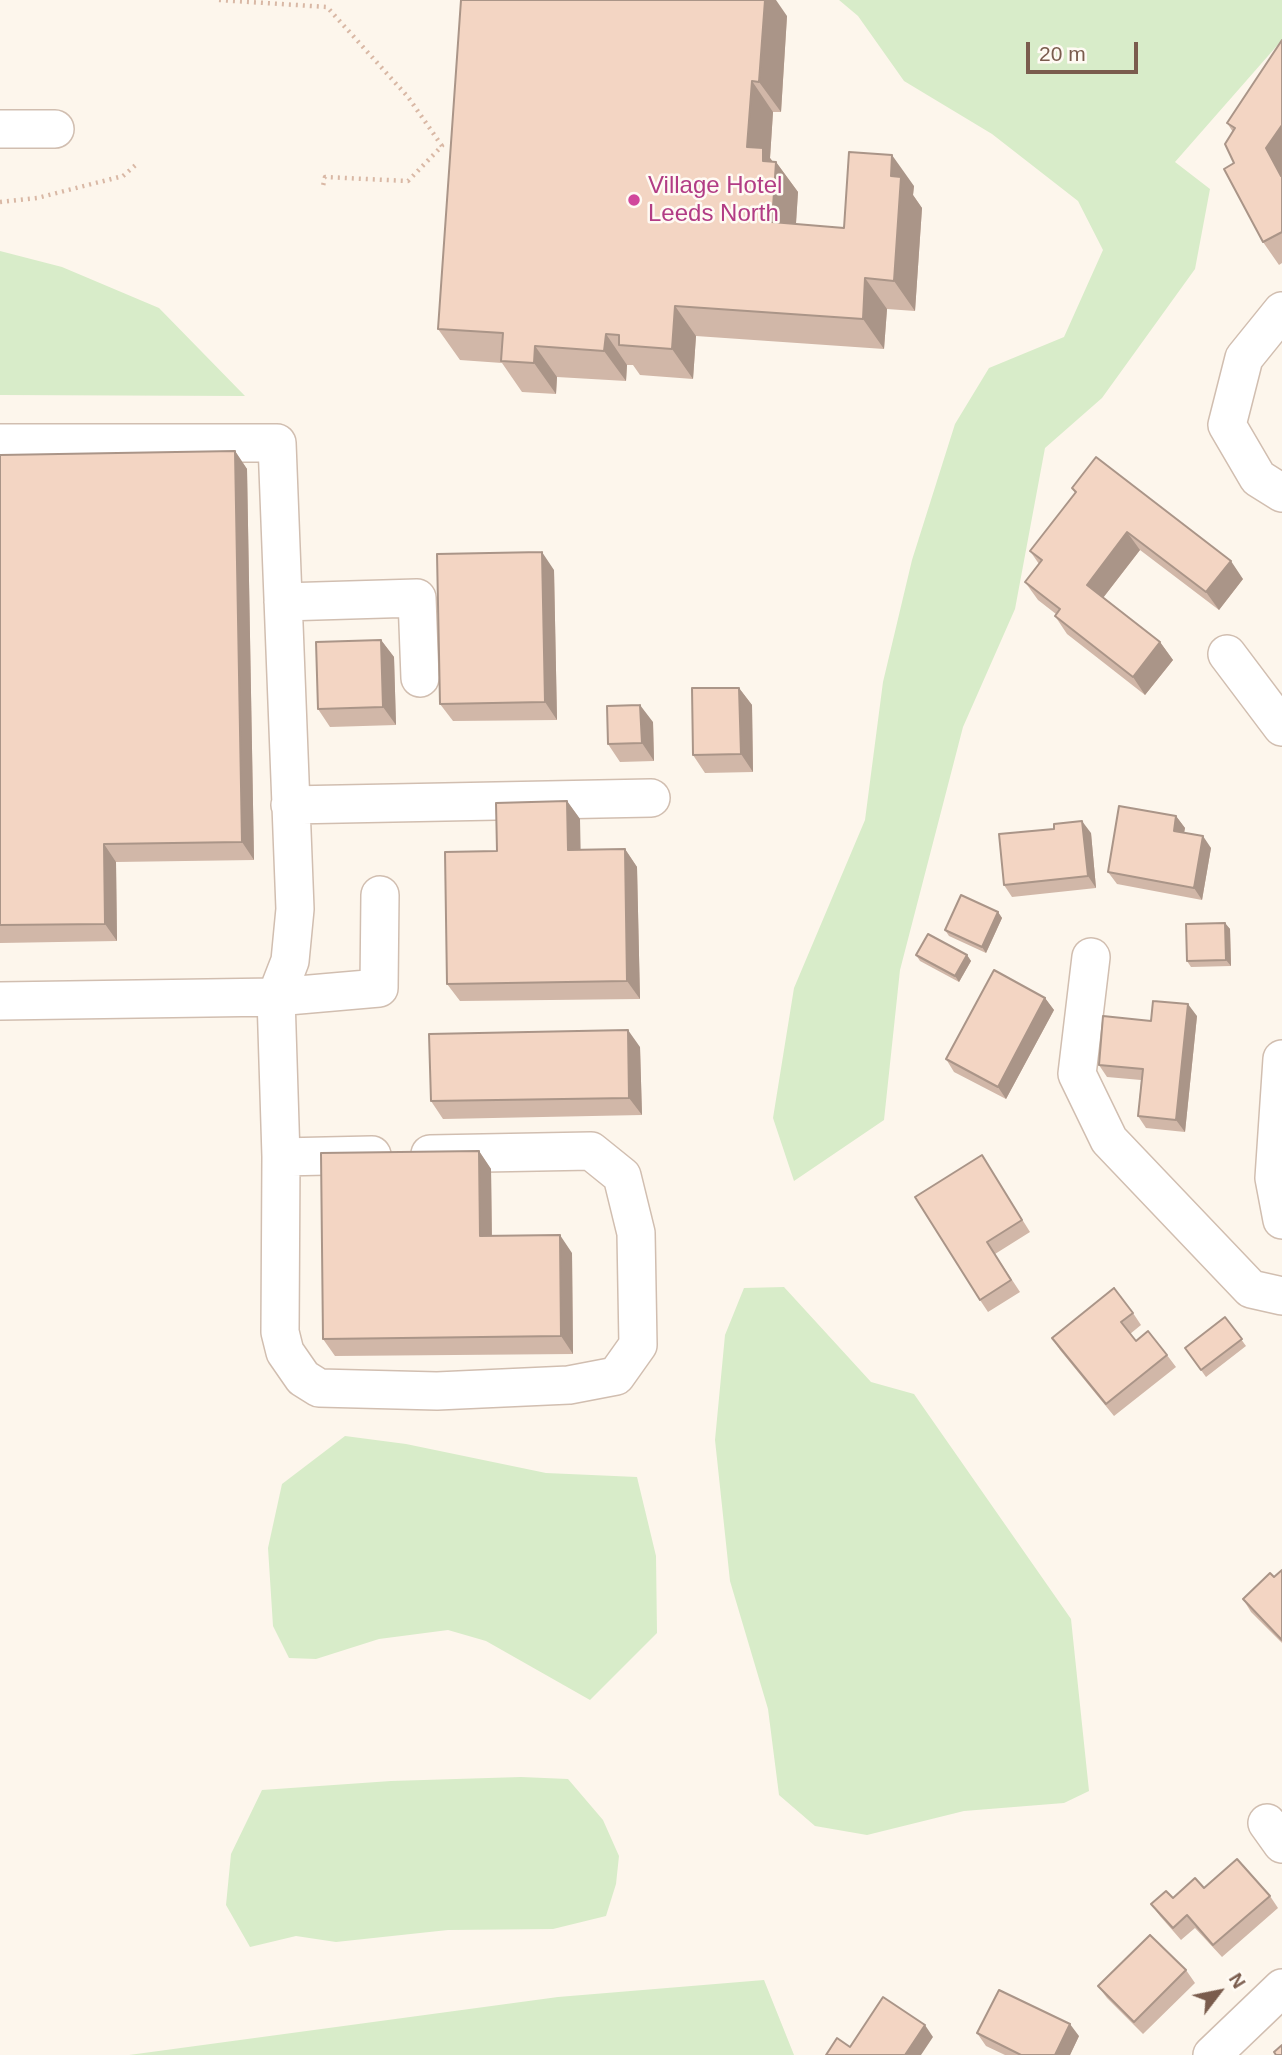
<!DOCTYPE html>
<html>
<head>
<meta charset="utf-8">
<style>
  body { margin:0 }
  #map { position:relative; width:1282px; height:2055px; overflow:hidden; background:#fdf6ec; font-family:Arial,sans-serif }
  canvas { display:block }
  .north { position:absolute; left:1184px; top:1957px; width:70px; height:70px; -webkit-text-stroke:5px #fffaf3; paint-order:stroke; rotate:58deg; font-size:19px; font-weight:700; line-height:28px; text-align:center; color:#7a5c4d }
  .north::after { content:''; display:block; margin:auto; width:24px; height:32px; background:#7a5c4d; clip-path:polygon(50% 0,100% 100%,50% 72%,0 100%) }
  .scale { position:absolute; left:1026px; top:42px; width:112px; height:32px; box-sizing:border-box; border:4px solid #7a5c4d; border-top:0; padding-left:9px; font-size:21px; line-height:24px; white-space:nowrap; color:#7a5c4d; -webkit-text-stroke:5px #fffaf3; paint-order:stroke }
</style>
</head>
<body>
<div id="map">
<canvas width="1282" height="2055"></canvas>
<div class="north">N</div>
<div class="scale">20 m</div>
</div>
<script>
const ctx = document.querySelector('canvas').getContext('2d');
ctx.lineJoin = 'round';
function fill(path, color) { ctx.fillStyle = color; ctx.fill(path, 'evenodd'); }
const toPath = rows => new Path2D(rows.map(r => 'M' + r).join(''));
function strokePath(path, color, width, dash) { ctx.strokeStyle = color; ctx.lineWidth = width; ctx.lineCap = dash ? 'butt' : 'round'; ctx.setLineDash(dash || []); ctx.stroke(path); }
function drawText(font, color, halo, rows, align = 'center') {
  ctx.font = font + ' Arial,sans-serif'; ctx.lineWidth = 5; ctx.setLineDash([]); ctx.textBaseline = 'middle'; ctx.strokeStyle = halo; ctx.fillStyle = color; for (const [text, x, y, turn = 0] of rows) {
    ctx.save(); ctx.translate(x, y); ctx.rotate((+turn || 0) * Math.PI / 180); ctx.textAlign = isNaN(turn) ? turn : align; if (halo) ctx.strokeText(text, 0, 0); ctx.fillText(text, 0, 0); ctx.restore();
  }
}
const green = toPath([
  [839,0,1282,0,1282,40,1175,162,1210,189,1195,269,1102,398,1045,448,1015,609,963,727,900,970,884,1120,794,1181,773,1118,794,988,865,820,883,682,912,560,955,424,989,368,1064,337,1103,250,1078,201,992,134,904,81,858,16],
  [0,251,62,267,159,308,245,396,0,395],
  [784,1287,871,1382,914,1394,1071,1619,1089,1791,1064,1803,964,1811,867,1835,815,1826,779,1795,768,1709,730,1581,715,1440,725,1335,744,1288],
  [345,1436,406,1444,546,1473,637,1477,656,1556,657,1633,590,1700,486,1641,448,1630,379,1639,316,1659,289,1658,273,1626,268,1548,282,1484],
  [521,1777,568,1779,603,1820,619,1856,616,1884,606,1916,553,1929,448,1930,336,1942,296,1936,250,1947,226,1905,231,1854,262,1790,391,1781],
  [764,1980,794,2055,129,2055,558,1997]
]);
const path = toPath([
  [219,0,327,7,408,97,442,146,408,181,325,177,323,186],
  [0,202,37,198,123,176,138,163]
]);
const minor = toPath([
  [0,129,55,129],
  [1282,311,1244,358,1227,425,1258,478,1282,493],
  [0,443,277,443,295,909,290,961,276,997,0,1001],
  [283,602,417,598,420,678],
  [1227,654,1282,727],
  [290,805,651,798],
  [380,895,379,988,276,997,281,1157,280,1332,285,1352,303,1378,319,1388,437,1391,569,1385,616,1376,638,1345,636,1233,622,1176,591,1151,430,1154],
  [1091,957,1077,1074,1109,1140,1251,1289,1282,1296],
  [1282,1059,1274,1178,1282,1220],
  [281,1157,372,1155],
  [1267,1823,1282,1844],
  [1212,2055,1282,1988]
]);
const wall = toPath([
  [787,16,781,112,773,112,770,158,773,162,776,162,798,192,796,224,844,228,914,186,913,195,922,208,915,311,887,309,884,349,696,336,693,379,640,375,633,365,627,365,626,381,557,377,556,394,522,392,502,363,460,360,438,329],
  [1282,40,1282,263,1279,265,1263,242,1234,163,1233,132,1227,123],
  [235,451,247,469,254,860,116,862,117,941,0,943,0,455],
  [1072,488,1243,579,1219,610,1140,550,1103,598,1160,642,1173,660,1145,695,1067,634,1055,616,1056,614,1038,600,1025,582,1039,564,1030,551,1075,493],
  [554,570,557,720,453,721,440,704],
  [381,640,394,657,396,725,330,727,318,709],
  [739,688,752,705,753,772,705,773,693,755],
  [653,722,654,761,620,762,608,744],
  [567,801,580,819,580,850,625,849,637,867,640,999,460,1001,447,984,497,851],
  [1176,816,1185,828,1184,833,1211,848,1202,900,1117,884,1108,872],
  [1091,833,1096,888,1012,897,1004,885],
  [998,912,1002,918,986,953,949,936,945,930],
  [1225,923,1230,929,1231,966,1191,967,1187,961],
  [916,955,967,955,971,961,959,982,920,961],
  [1045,998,1054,1010,1006,1099,954,1072,946,1059],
  [1197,1016,1185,1132,1146,1128,1138,1116,1141,1080,1107,1077,1099,1065,1151,1021],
  [640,1047,642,1115,443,1119,431,1101],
  [479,1151,491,1169,492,1236,572,1253,573,1354,335,1356,323,1339],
  [990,1168,1030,1232,995,1254,1020,1292,988,1312,980,1300],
  [1133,1313,1141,1325,1130,1334,1136,1341,1167,1355,1176,1367,1114,1416,1060,1350,1052,1338],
  [1225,1317,1246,1346,1206,1377,1185,1348],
  [1282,1570,1282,1643,1251,1612,1243,1599,1274,1577],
  [1204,1888,1270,1896,1278,1908,1222,1957,1195,1928,1181,1940,1160,1916,1151,1904],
  [1186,1970,1195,1983,1143,2034,1107,1998,1098,1986],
  [977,2033,1079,2036,1070,2055,1005,2055,986,2046]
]);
const shadedWall = toPath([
  [765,0,776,0,787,16,781,112,759,82],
  [752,81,773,112,770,158,776,166,776,162,798,192,794,253,772,222,747,147],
  [1282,125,1282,177,1266,148],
  [892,155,914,186,913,195,922,208,915,311,894,281,891,176],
  [865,278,887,309,884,349,863,319],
  [675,306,696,336,693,379,672,349],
  [606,334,627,365,626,381,604,351],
  [535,346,557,377,556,394,534,363],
  [235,451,247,469,254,860,242,842],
  [1127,532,1140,550,1099,603,1087,585],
  [542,552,554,570,557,720,545,702],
  [1231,561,1243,579,1219,610,1206,592],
  [381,640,394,657,396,725,383,707],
  [1160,642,1173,660,1145,695,1133,677],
  [739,688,752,705,753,772,741,754],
  [640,705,653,722,654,761,642,743],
  [567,801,580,819,581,868,568,850],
  [1176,816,1185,828,1182,843,1174,831],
  [1082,821,1091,833,1096,888,1088,876],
  [1203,836,1211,848,1202,900,1194,888],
  [104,844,116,862,117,941,105,924],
  [625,849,637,867,640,999,627,981],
  [998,912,1002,918,986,953,982,947],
  [1225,923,1230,929,1231,966,1226,960],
  [967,955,971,961,959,982,955,976],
  [1045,998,1054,1010,1006,1099,998,1087],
  [1188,1004,1197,1016,1185,1132,1176,1120],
  [628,1030,640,1047,642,1115,629,1098],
  [479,1151,491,1169,492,1253,480,1236],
  [560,1235,572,1253,573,1354,561,1336],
  [1070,2024,1079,2036,1070,2055,1055,2055],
  [925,2025,933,2037,921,2055,905,2055]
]);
const building = toPath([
  [461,0,765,0,759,82,752,81,747,147,763,148,763,161,776,162,772,222,844,228,849,152,892,155,891,176,901,177,894,281,865,278,863,319,675,306,672,349,619,345,619,335,606,334,604,351,535,346,534,363,501,361,503,333,438,329,461,0],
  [1282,40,1282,125,1266,148,1281,176,1282,175,1282,232,1263,242,1224,169,1234,163,1225,144,1235,128,1227,123,1282,40],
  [235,451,242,842,104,844,105,924,0,925,0,455,235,451],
  [1096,457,1231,561,1206,592,1127,532,1087,585,1160,642,1133,677,1055,616,1060,609,1025,582,1042,560,1030,551,1076,492,1072,488,1096,457],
  [542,552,545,702,440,704,437,554,542,552],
  [381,640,383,707,318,709,316,642,381,640],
  [692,688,739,688,741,754,693,755,692,688],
  [640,705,642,743,608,744,607,706,640,705],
  [567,801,568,850,625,849,627,981,447,984,445,852,497,851,496,803,567,801],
  [1119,806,1176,816,1174,831,1203,836,1194,888,1108,872,1119,806],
  [1082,821,1088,876,1004,885,999,834,1054,829,1054,824,1082,821],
  [961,895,998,912,982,947,945,930,961,895],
  [1225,923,1226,960,1187,961,1186,924,1225,923],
  [928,934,967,955,955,976,916,955,928,934],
  [994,970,1045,998,998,1087,946,1059,994,970],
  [1153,1001,1188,1004,1176,1120,1138,1116,1143,1069,1099,1065,1103,1016,1151,1021,1153,1001],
  [628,1030,629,1098,431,1101,429,1034,628,1030],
  [479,1151,480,1236,560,1235,561,1336,323,1339,321,1153,479,1151],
  [982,1155,1022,1220,987,1242,1011,1280,980,1300,915,1197,982,1155],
  [1114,1288,1133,1313,1121,1322,1136,1341,1148,1331,1167,1355,1106,1404,1052,1338,1114,1288],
  [1225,1317,1242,1339,1201,1370,1185,1348,1225,1317],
  [1282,1570,1282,1640,1243,1599,1270,1573,1274,1577,1282,1570],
  [1237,1859,1270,1896,1213,1945,1187,1915,1173,1928,1151,1904,1166,1891,1173,1898,1195,1878,1204,1888,1237,1859],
  [1150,1935,1186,1970,1134,2022,1098,1986,1150,1935],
  [999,1990,1070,2024,1055,2055,1021,2055,977,2033,999,1990],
  [883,1997,925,2025,905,2055,826,2055,837,2038,850,2047,883,1997],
  [1282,2045,1282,2055,1276,2055,1274,2052,1282,2045]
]);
const markers = [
  [634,200,7,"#d1479c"]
];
const hotelNames = [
  ["Village Hotel",648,186],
  ["Leeds North",648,214]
];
fill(green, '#d8ecc9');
strokePath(minor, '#d1beb0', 40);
strokePath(path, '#d9b8a5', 4.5, [2, 5]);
strokePath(minor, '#fff', 37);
fill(wall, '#d1b7a8');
fill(shadedWall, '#aa9588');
fill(building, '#f3d5c3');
strokePath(building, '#aa9588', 2);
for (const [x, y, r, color] of markers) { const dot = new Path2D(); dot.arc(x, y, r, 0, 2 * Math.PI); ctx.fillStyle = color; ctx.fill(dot); strokePath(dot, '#fffaf3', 2.5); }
drawText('24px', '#b23c85', '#fffaf3', hotelNames, 'left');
</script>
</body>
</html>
